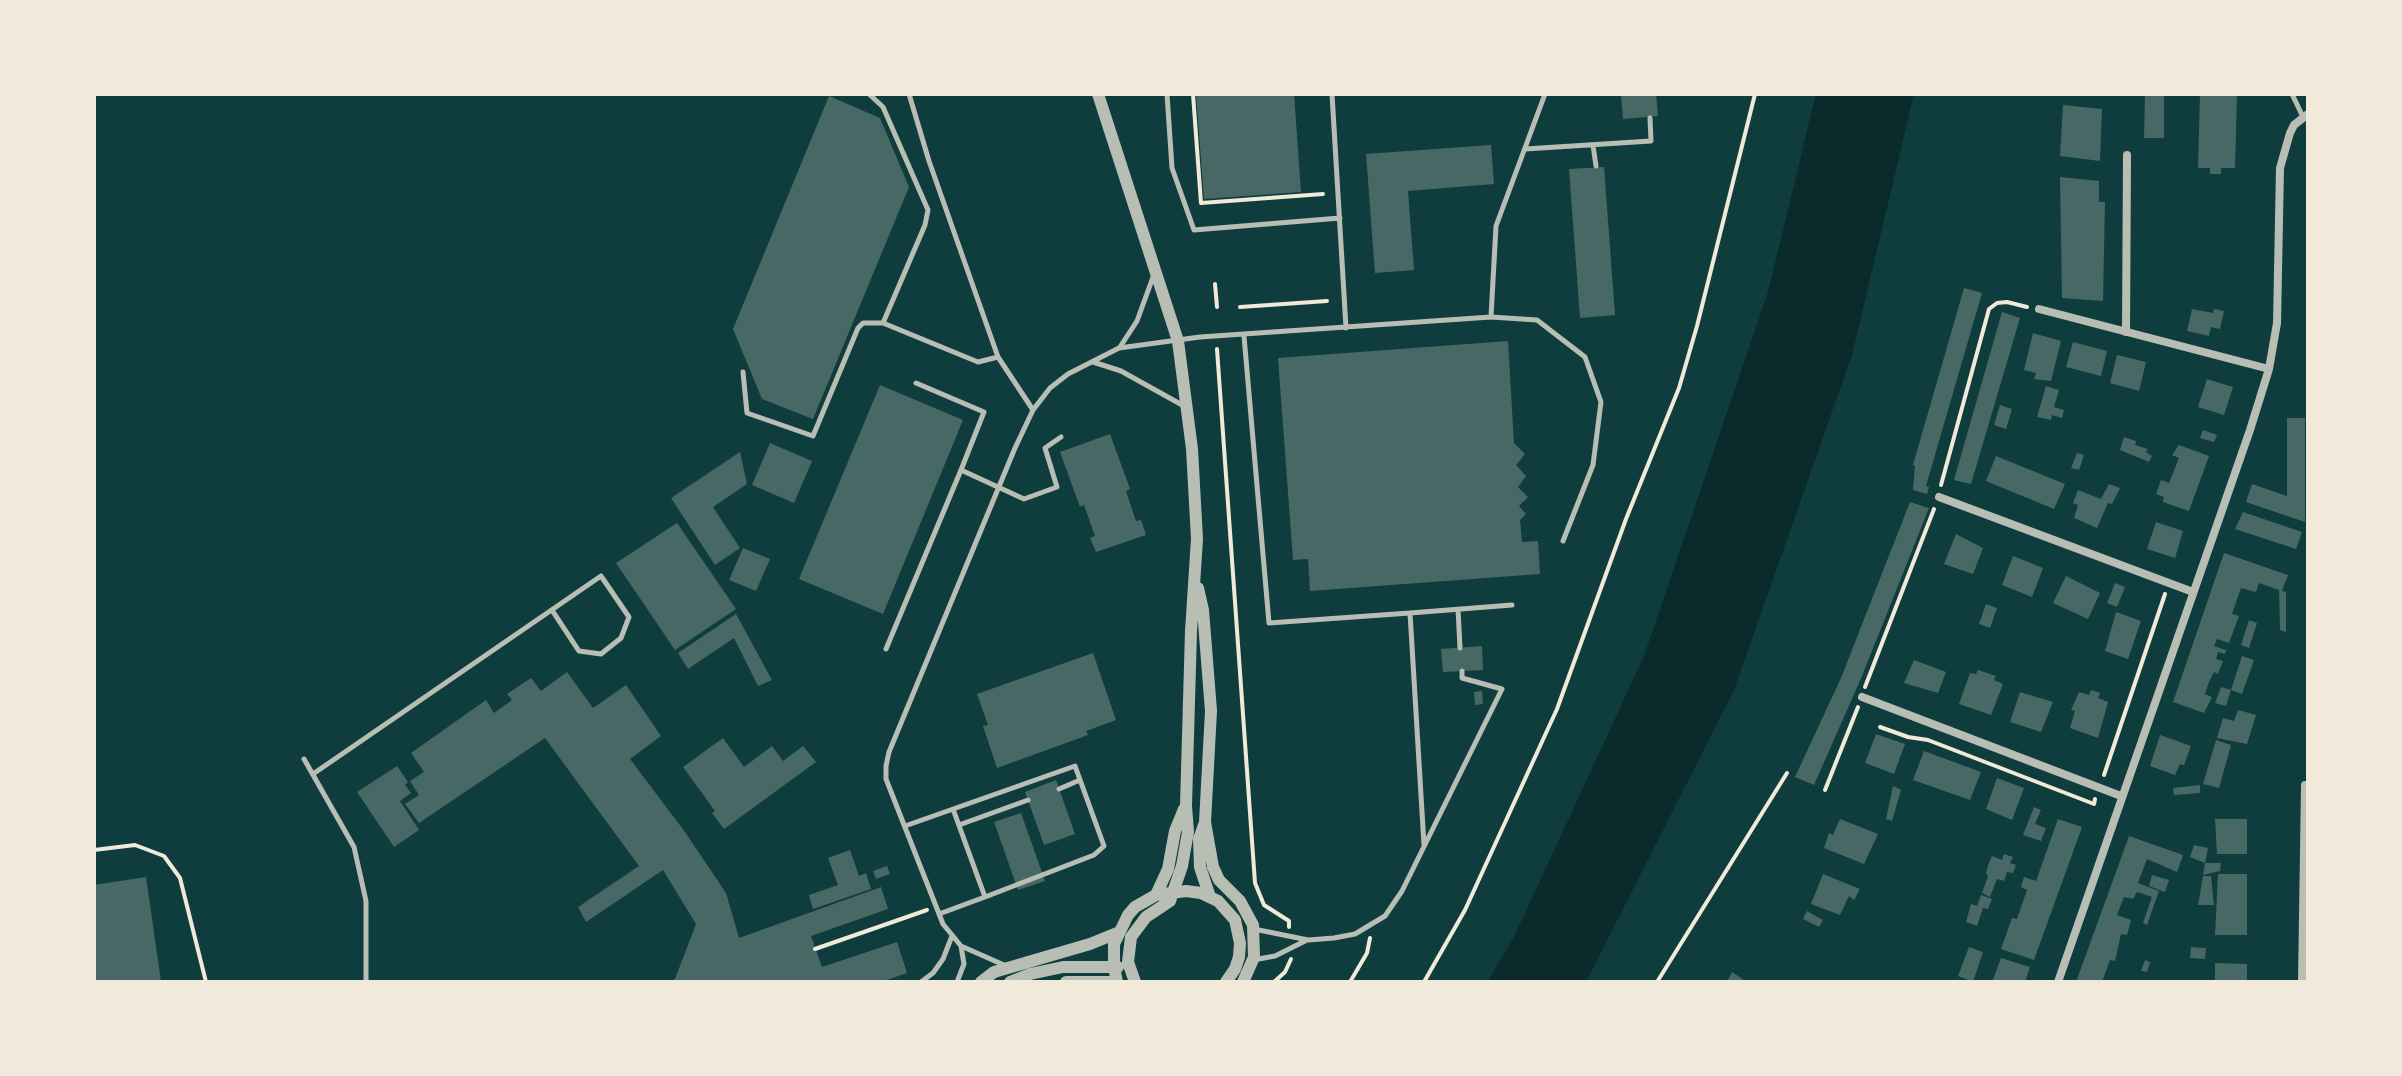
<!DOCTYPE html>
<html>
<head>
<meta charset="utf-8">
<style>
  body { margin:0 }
  #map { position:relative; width:2402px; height:1076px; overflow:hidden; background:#0f3d3e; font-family:Manrope,sans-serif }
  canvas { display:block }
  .frame { position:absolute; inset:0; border:96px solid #f1e9da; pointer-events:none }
</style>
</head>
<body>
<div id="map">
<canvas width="2402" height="1076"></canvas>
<div class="frame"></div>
</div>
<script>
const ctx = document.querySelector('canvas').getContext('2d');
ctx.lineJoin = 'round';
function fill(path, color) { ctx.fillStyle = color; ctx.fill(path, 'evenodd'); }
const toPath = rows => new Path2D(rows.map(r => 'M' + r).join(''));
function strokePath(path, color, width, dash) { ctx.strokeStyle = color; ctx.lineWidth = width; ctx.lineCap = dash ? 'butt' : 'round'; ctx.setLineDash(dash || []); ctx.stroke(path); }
const water = toPath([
  [1816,94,1914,94,1852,355,1734,690,1586,982,1487,982,1513,939,1644,656,1768,292]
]);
const building = toPath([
  [1196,94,1294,94,1301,192,1204,199],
  [1621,94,1656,94,1658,116,1623,119],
  [2145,94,2164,94,2164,138,2144,138],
  [2200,94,2237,95,2235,168,2221,168,2221,174,2210,174,2210,168,2198,168],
  [829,96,880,118,909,187,813,419,762,399,733,329],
  [2063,105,2102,109,2100,161,2060,156],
  [1491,145,1494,184,1408,191,1414,270,1375,273,1366,154],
  [1604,167,1615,315,1580,318,1569,169],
  [2060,177,2099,181,2099,202,2105,202,2103,301,2062,298],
  [1964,288,1982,293,1926,486,1929,487,1927,494,1913,490,1915,466,1913,465],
  [2192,309,2213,313,2214,309,2224,311,2220,329,2211,327,2209,336,2187,331],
  [2002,312,2020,318,1971,484,1954,480],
  [2033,333,2061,341,2051,381,2034,379,2036,373,2024,370],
  [1508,341,1514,443,1525,454,1516,465,1526,476,1518,487,1528,497,1519,506,1526,514,1520,520,1522,542,1538,541,1540,574,1310,591,1308,559,1293,560,1278,358],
  [2073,342,2107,351,2101,376,2066,367],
  [2117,355,2146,362,2139,391,2110,383],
  [2207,379,2233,387,2224,415,2198,407],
  [880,385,963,420,883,614,799,579],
  [2046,386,2059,390,2054,407,2064,410,2062,418,2052,415,2051,420,2037,417],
  [2000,405,2012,409,2006,429,1994,425],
  [2287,418,2305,418,2305,522,2246,502,2252,484,2287,496],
  [2203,430,2217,435,2214,442,2200,438],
  [1110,434,1130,489,1126,491,1136,521,1141,520,1146,535,1096,552,1090,538,1095,536,1084,505,1080,507,1060,452],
  [2124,437,2136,441,2135,445,2148,449,2146,452,2152,456,2149,462,2120,450],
  [770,443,812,461,794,503,752,485],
  [2179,445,2209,456,2189,511,2163,502,2164,497,2156,494,2161,480,2169,483,2179,458,2172,455],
  [740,452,747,484,713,507,740,548,715,565,671,498],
  [2077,453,2084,455,2079,470,2071,468],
  [1996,456,2065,484,2054,509,1986,481],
  [2109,484,2120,488,2112,504,2108,503,2097,528,2074,518,2078,505,2073,503,2078,490,2101,499],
  [1910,502,1929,508,1862,676,1814,785,1795,777,1841,678],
  [2243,512,2302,532,2296,549,2235,529],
  [2156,522,2183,531,2175,558,2147,549],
  [677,523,736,609,675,650,616,563],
  [1956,534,1983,548,1973,574,1944,564],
  [743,548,770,559,756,591,729,580],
  [2224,553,2288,575,2282,591,2286,592,2286,632,2280,630,2279,590,2259,583,2256,592,2241,588,2232,614,2239,616,2229,643,2217,639,2214,646,2226,650,2225,654,2218,652,2216,659,2223,661,2218,674,2214,672,2209,682,2205,694,2212,697,2204,713,2173,702],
  [2013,556,2043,568,2032,597,2002,585],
  [2066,576,2100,593,2088,619,2053,603],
  [2115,583,2125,587,2117,607,2107,603],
  [1986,604,1997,608,1990,628,1979,624],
  [2116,612,2141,621,2128,659,2105,651],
  [736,614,772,680,758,686,734,638,688,669,678,653],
  [2249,620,2257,623,2249,648,2241,645],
  [1482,646,1483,670,1443,672,1441,649],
  [1093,653,1116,720,1086,731,1088,735,997,768,983,726,988,725,977,694],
  [2242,656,2254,660,2242,694,2231,690,2226,706,2215,703,2221,687,2231,690],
  [1914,660,1946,672,1938,693,1904,683],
  [1978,670,1996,676,1994,680,2003,684,1991,715,1959,704,1970,673,1976,674],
  [567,672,593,708,626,685,661,736,630,759,685,832,726,893,739,938,881,887,888,909,811,936,822,967,897,942,907,973,881,982,668,982,675,979,696,924,663,870,586,922,578,907,639,866,545,738,419,823,405,804,419,795,410,781,424,772,411,753,486,700,494,713,512,700,507,694,531,678,541,691],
  [2091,690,2100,693,2098,698,2108,702,2098,738,2070,728,2075,711,2071,710,2079,692,2089,695],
  [1482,691,1483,704,1475,705,1474,692],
  [2020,692,2053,702,2041,732,2010,722],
  [2238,710,2256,715,2247,744,2217,738,2223,718,2234,721],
  [1876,734,1905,744,1894,774,1865,763],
  [2160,735,2191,746,2184,765,2180,764,2175,775,2150,766],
  [723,738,744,767,772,746,783,761,803,746,816,762,724,829,712,813,715,811,683,767],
  [2216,740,2231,745,2219,788,2203,784],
  [1924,751,1981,772,1970,800,1913,780],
  [397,766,408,782,405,785,411,793,400,801,419,830,394,847,357,792],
  [1997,778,2024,788,2012,820,1986,809],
  [1056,780,1075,834,1044,845,1025,792],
  [2200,785,2200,793,2174,795,2173,788],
  [1893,786,1901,790,1892,821,1886,819],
  [2034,807,2041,810,2035,824,2046,828,2041,841,2023,835],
  [1021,813,1045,881,1018,890,994,822],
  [1840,819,1878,834,1864,864,1824,848,1829,833,1833,835],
  [2058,819,2082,827,2034,960,2001,949,2012,918,2017,919,2027,890,2021,887,2024,877,2036,881],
  [2215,819,2247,819,2247,854,2217,854],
  [2129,836,2183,855,2177,872,2147,859,2138,883,2159,891,2147,925,2143,923,2152,897,2137,892,2133,899,2124,897,2117,915,2131,920,2127,935,2121,934,2115,961,2110,960,2102,982,2076,982],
  [2194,845,2208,848,2205,863,2190,857],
  [850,850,859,876,866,873,871,889,813,909,809,895,838,885,828,858],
  [2004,854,2013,857,2010,863,2016,865,2013,873,2007,872,2004,881,1997,879,1990,897,1982,893,1988,876,1986,874,1988,865,1992,856,2002,860],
  [2205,863,2221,863,2220,871,2203,875],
  [887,866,890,874,876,879,873,871],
  [1823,874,1860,889,1854,900,1849,896,1840,915,1811,904],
  [2218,874,2247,874,2247,935,2215,935],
  [2152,875,2169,880,2165,892,2149,886],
  [2203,876,2211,876,2214,905,2198,905],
  [146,877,161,982,94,982,94,885],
  [1981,895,1992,899,1988,909,1983,908,1977,926,1966,922,1971,904,1977,906],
  [1807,911,1823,920,1819,927,1803,919],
  [1969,947,1983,952,1973,982,1958,976],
  [2191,947,2206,948,2205,959,2190,958],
  [2001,958,2030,967,2025,982,1992,982],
  [2145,960,2150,962,2147,972,2141,971],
  [2215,963,2247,964,2247,982,2215,982],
  [1732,972,1747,982,1727,982]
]);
const path = toPath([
  [1193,94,1201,203,1323,194],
  [1215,284,1217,307],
  [1240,307,1327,301],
  [1217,349,1255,883,1264,905,1289,921,1289,927],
  [1941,485,1989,309,1997,303,2007,302,2027,307],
  [1865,687,1934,509],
  [1880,727,1908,737,1928,740,2094,804,2095,799],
  [2104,775,2165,594],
  [1825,790,1858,707],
  [94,850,135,845,164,856,180,878,206,982],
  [815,949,927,910],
  [1274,982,1285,972,1291,959],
  [1350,982,1367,953,1370,938],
  [1424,982,1465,910,1557,709,1626,519,1679,388,1697,326,1755,94],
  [1657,982,1787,773]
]);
const service = toPath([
  [869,94,883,107,928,210,925,225,883,323],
  [909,94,929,161,998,357,1033,410],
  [1167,94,1172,168,1194,230,1340,218],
  [1332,94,1346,328],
  [2292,94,2303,117],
  [1593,145,1596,166],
  [1525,149,1651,141,1650,118],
  [1491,317,1496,226,1545,94],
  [1244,336,1269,623,1410,613,1424,845],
  [1120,347,1137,321,1153,277],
  [1093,362,1121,371,1184,406],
  [743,372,747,413,813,436,858,328,863,323,883,323,978,362,998,357],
  [916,383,984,412,961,470,1024,499,1057,487,1045,448,1061,437],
  [1458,609,1460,648],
  [1410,613,1512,605],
  [886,649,961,470],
  [304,759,354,847,366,901,366,982],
  [313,774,601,576,629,617,621,638,601,654,579,651,552,610],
  [1059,789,1080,780],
  [959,825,1028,800],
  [905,826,1075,766,1104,846,1094,855,985,897],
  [939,914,985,897,953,809],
  [1254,929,1308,940,1334,938,1355,934,1385,916,1402,891,1502,689,1462,678,1462,671],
  [1253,960,1275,956,1307,940],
  [1004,965,961,946,943,924,886,779,886,766,889,752,1015,448,1033,410,1050,388,1068,374,1119,348,1200,337,1491,317,1537,320,1585,357,1601,402,1593,465,1563,541],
  [921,982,933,973,943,959,952,936],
  [957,982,964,964,961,946]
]);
const minor = toPath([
  [2039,309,2269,369],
  [2126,332,2127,155],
  [1939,497,2193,592],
  [1862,697,2121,796],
  [2058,982,2250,430,2269,369,2277,323,2280,168,2290,133,2294,125,2308,114],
  [2302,982,2305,785]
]);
const tertiary = toPath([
  [1098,94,1178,341,1192,449,1197,539,1191,631,1186,806,1188,832,1182,866,1170,901,1146,917,1131,937,1128,962,1135,982],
  [1198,588,1203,610,1211,711,1205,822,1213,867,1219,880,1240,901,1253,925,1254,957,1243,982],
  [1204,825,1199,839,1200,867,1210,897],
  [1156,895,1168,869,1175,831,1184,809],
  [981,982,994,972,1090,944,1117,933],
  [1010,982,1030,974,1063,967,1118,967],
  [1066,982,1110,982],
  [1117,982,1114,967,1114,944,1128,915,1135,907,1156,895,1186,891,1201,893,1218,901,1235,920,1240,943,1239,957,1235,969,1226,982]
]);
fill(water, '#0a2a2b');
fill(building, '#486865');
strokePath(path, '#f1e9da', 4);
strokePath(service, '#b8beb3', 5);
strokePath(minor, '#b8beb3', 8);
strokePath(tertiary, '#b8beb3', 12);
</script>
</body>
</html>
